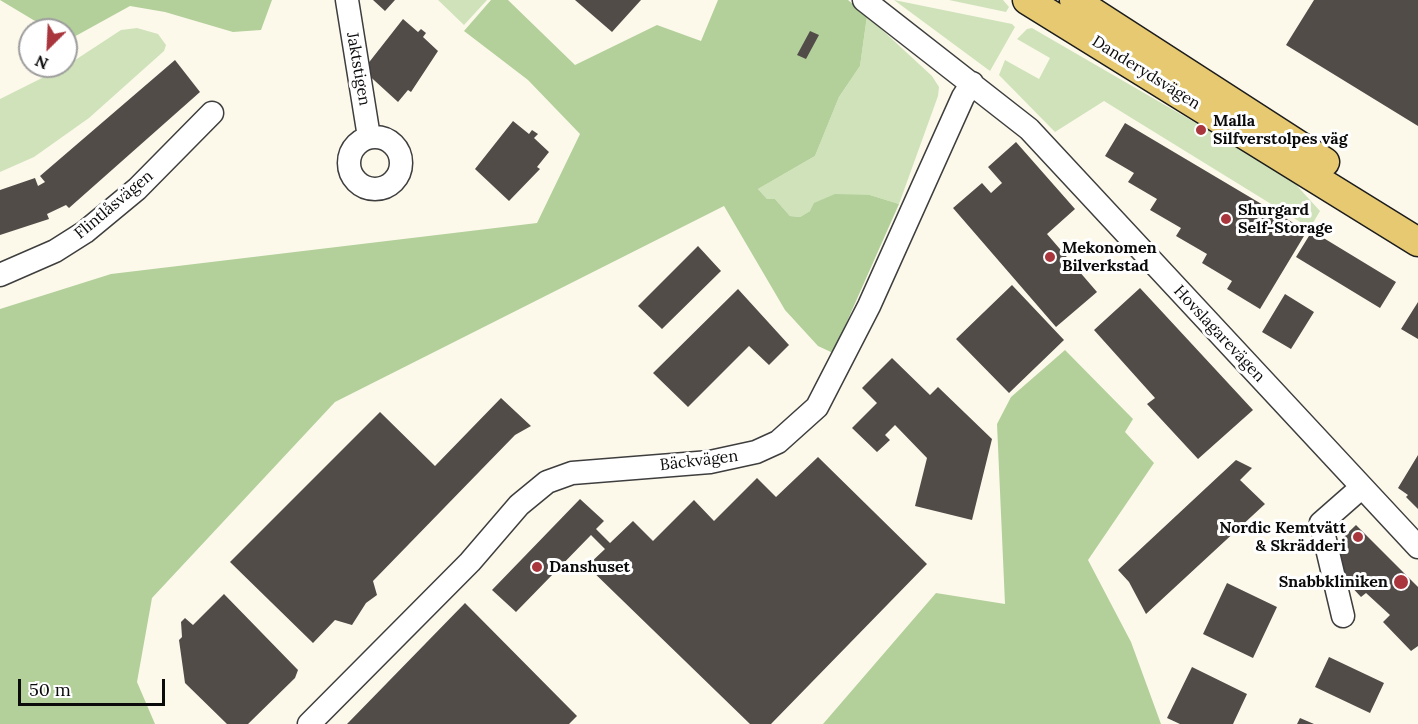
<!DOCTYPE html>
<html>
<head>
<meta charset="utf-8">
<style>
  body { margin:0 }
  #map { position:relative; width:1418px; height:724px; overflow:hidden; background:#fcf9eb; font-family:Lora,serif }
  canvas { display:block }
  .north { position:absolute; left:18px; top:18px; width:60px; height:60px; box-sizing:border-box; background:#fff; border:2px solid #9d9d9d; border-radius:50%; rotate:204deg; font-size:16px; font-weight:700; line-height:24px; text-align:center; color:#0b0b0b }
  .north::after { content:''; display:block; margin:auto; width:21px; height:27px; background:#a8363c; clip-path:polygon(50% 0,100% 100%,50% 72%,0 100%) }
  .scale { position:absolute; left:18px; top:679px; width:147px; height:27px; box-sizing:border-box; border:3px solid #0b0b0b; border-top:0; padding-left:8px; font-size:18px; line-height:21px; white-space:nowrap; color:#0b0b0b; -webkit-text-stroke:4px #fff; paint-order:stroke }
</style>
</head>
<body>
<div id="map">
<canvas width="1418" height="724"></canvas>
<div class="north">N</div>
<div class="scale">50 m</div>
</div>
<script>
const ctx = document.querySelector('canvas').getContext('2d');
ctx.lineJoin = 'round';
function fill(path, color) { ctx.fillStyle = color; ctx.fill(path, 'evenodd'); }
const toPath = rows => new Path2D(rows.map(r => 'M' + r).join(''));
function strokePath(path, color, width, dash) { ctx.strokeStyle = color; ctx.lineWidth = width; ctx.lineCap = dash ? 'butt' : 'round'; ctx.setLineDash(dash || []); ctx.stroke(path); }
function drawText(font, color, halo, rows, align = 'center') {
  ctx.font = font + ' Lora,serif'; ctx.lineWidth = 6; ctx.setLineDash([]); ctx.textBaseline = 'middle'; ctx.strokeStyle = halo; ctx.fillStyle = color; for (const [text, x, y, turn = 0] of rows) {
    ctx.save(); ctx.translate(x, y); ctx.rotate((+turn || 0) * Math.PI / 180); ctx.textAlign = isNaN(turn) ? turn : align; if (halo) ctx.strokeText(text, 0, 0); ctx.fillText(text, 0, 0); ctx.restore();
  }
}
const green = toPath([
  [438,0,487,0,464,25],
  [894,0,1012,24,1015,27,990,71],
  [949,0,1003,0,1009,7,1006,12],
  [867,16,932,76,939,87,938,96,899,204,870,195,810,211,800,217,790,216,775,199,767,199,758,189,815,156,839,97,860,66],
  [137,28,158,34,166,45,164,51,89,118,34,157,0,172,0,99,66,66,121,30],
  [1032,28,1289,177,1320,211,1310,228,1104,101,1055,132,999,75,1005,60,1039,79,1050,58,1017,39,1027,29]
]);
const forest = toPath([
  [0,0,272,0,261,30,233,32,165,12,130,6,72,38,66,35,66,30,54,30,40,24],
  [491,0,508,0,575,65,657,25,701,41,718,0,848,0,867,16,860,66,839,97,815,156,758,189,767,199,775,199,790,216,800,217,810,211,814,203,835,194,870,195,899,204,833,353,818,346,785,310,724,206,335,402,152,598,137,682,155,724,0,724,0,309,111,274,537,223,580,134,528,80,464,31],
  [1065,350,1133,419,1125,432,1154,463,1088,560,1131,642,1161,724,823,724,936,593,1005,604,997,424,1011,397]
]);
const building = toPath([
  [373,0,395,0,385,11],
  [575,0,641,0,612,32],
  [1314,0,1418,0,1418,126,1286,45],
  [403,19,418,32,421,29,426,33,423,37,438,51,411,92,408,90,398,102,363,70],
  [810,31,819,35,806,59,797,55],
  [175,60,200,92,69,208,66,205,47,214,49,219,0,235,0,190,35,178,38,186,45,182,40,176],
  [513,121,529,134,532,130,538,134,534,138,549,152,537,167,540,169,509,201,475,169],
  [1125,123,1307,231,1260,309,1227,289,1232,281,1202,263,1207,254,1176,236,1181,228,1150,210,1157,199,1128,182,1134,173,1105,156],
  [1016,142,1075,209,1047,234,1097,292,1056,327,953,208,982,183,991,193,1002,183,988,167],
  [1312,231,1396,282,1380,308,1296,257],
  [698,246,721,271,662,329,638,306],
  [1012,285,1064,340,1009,393,956,339],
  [1140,288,1253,410,1198,459,1147,404,1155,398,1094,330],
  [738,289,789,345,769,365,749,346,688,407,653,373],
  [1285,294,1314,312,1291,349,1262,332],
  [1418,302,1418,339,1401,329],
  [892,358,930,395,938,387,992,439,972,520,915,506,927,458,895,425,885,435,890,440,877,452,852,428,877,403,862,388],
  [501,398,531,426,515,435,373,581,377,595,366,603,352,625,335,620,313,643,230,562,380,412,435,466],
  [1418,455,1418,509,1406,497,1408,495,1398,488],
  [818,457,927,564,771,724,750,724,587,566,605,549,591,535,516,612,492,590,580,499,604,521,596,529,610,543,633,521,653,541,694,500,714,521,757,478,776,497],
  [1236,460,1252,468,1240,480,1265,504,1146,614,1129,582,1118,570],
  [1356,525,1418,587,1418,646,1411,651,1383,622,1390,615,1366,593,1361,597,1333,567,1330,550],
  [1227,583,1277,607,1253,658,1203,634],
  [224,594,298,670,295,678,248,724,227,724,185,683,179,640,182,637,181,622,185,618,193,625],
  [465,603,577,716,569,724,347,724],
  [1329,657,1384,683,1370,713,1315,687],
  [1192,667,1247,694,1233,724,1180,724,1167,718],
  [1300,718,1314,724,1297,724]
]);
const minor = toPath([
  [347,0,369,137],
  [864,0,1029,129,1418,547],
  '349 163a26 26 0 1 1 52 0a26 26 0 1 1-52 0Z',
  [0,275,55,251,85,232,137,189,212,113],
  [1343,616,1321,523,1362,487],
  [309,724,470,562,519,505,547,482,572,473,710,462,756,452,778,442,817,407,869,306,963,97,972,83]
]);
const major = toPath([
  [1027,0,1418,242],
  [1074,0,1325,162]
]);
const markers = [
  [1201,130,6,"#a8363c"],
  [1226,219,6,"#a8363c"],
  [1050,257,6,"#a8363c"],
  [1358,537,6,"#a8363c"],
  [537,567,6,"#a8363c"],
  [1401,582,8,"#a8363c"]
];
const streetNames = [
  ["Jaktstigen",358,69,80],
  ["Danderydsvägen",1146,73,32],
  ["Flintlåsvägen",114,205,-40],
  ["Hovslagarevägen",1219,334,47],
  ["Bäckvägen",699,461,-7]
];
const poiNames = [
  ["Malla",1213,121],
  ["Silfverstolpes väg",1213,139],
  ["Shurgard",1238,210],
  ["Self-Storage",1238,228],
  ["Mekonomen",1062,248],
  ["Bilverkstad",1062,266],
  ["Nordic Kemtvätt",1346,528,"right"],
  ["& Skrädderi",1346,546,"right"],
  ["Danshuset",549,567],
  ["Snabbkliniken",1388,582,"right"]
];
fill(green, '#cfe2ba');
fill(forest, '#b3d09b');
fill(building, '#524c49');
strokePath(minor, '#3e3e3e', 25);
strokePath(major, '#1c1c1c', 31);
strokePath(minor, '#fff', 22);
strokePath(major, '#e6c971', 28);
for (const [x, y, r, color] of markers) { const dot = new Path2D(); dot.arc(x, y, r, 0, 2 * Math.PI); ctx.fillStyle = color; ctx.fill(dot); strokePath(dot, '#fff', 2); }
drawText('16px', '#0b0b0b', '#fff', streetNames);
drawText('bold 16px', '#0b0b0b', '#fff', poiNames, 'left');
</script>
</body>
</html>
